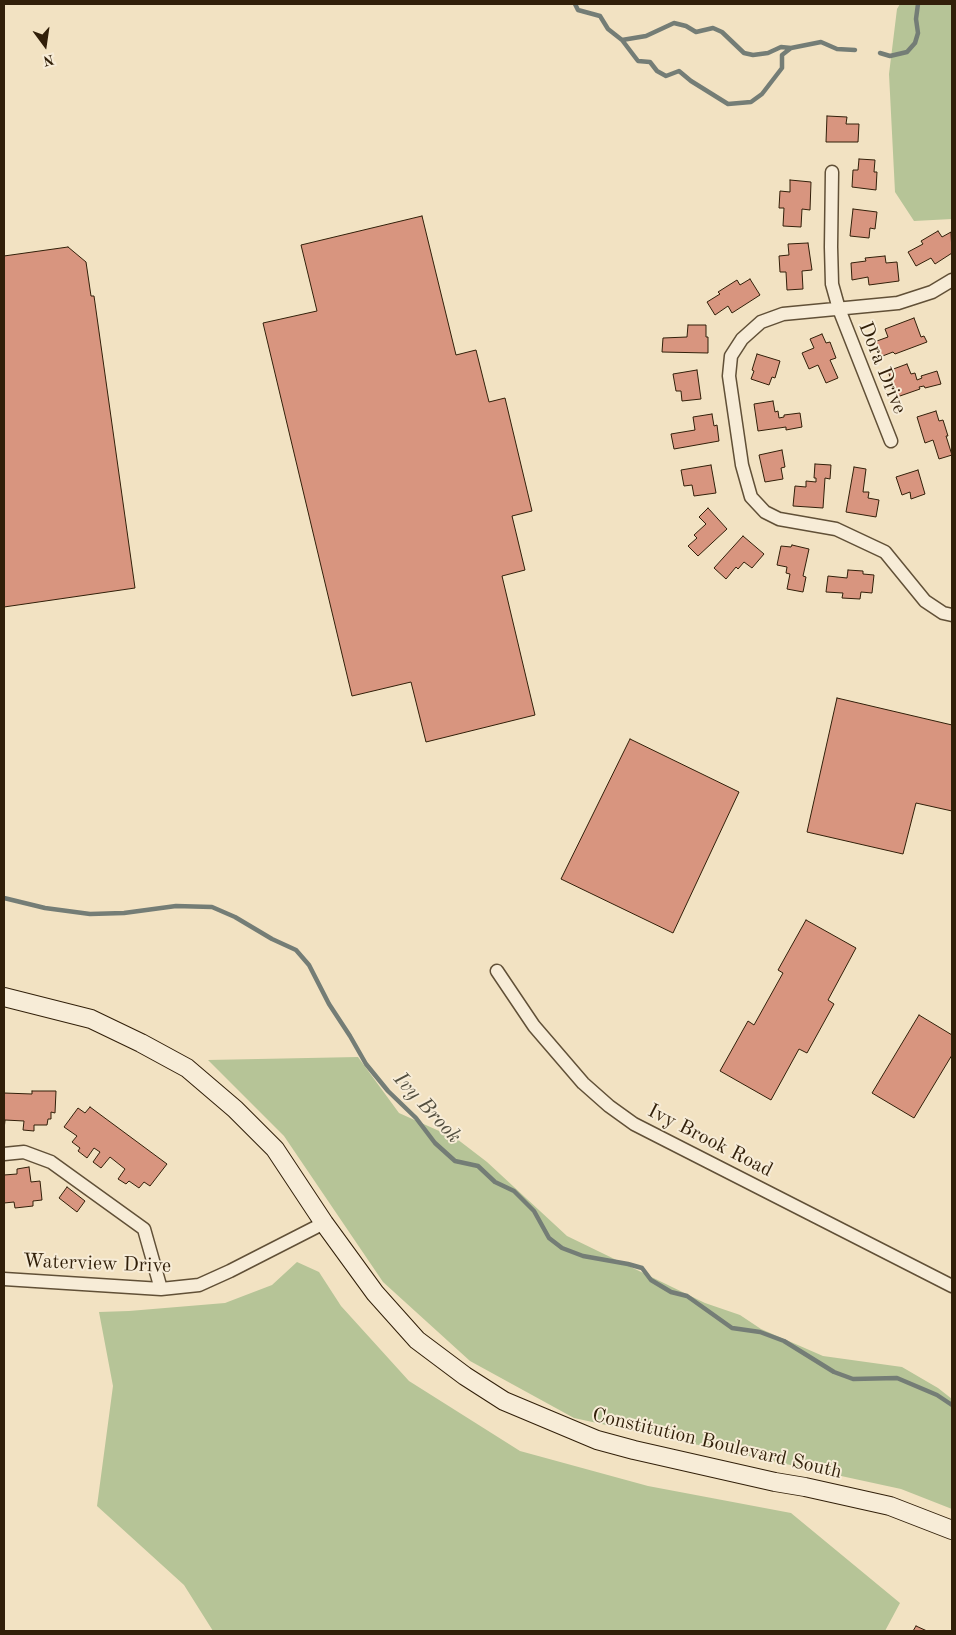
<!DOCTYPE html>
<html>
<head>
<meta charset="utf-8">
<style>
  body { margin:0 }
  #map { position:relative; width:956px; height:1635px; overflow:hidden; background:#f2e2c2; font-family:"Old Standard TT",serif }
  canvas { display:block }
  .frame { position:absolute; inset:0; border:5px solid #311f09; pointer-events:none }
  .north { position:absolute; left:20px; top:20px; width:50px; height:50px; -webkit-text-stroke:4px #f7ecd7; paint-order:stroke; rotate:166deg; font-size:14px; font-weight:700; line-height:20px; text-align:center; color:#311f09 }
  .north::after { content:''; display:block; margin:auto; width:18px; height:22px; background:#311f09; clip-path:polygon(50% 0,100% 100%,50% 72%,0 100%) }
</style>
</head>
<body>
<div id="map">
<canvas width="956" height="1635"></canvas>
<div class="frame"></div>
<div class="north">N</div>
</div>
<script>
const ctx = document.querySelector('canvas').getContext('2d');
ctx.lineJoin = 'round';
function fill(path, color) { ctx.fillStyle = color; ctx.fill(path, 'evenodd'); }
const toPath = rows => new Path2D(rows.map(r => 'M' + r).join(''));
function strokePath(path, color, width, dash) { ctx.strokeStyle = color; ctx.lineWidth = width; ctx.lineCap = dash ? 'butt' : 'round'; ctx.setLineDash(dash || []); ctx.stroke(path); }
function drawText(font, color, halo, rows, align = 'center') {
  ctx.font = font + ' "Old Standard TT",serif'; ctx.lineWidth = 4; ctx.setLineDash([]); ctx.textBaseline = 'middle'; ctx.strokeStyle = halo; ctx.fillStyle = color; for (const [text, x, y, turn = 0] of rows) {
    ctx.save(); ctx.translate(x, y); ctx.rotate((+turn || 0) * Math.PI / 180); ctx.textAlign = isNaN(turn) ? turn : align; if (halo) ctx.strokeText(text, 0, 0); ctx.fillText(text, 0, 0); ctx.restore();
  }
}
const green = toPath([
  [900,4,952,4,952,219,914,221,895,192,889,74,897,9],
  [358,1057,399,1113,457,1139,487,1162,567,1236,705,1303,740,1315,761,1329,823,1356,902,1367,938,1388,952,1399,952,1509,901,1489,574,1418,470,1361,383,1282,284,1136,208,1060],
  [297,1262,319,1272,341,1306,409,1381,520,1451,648,1486,791,1513,900,1603,885,1631,213,1631,184,1585,97,1506,113,1386,99,1312,129,1311,225,1303,272,1285]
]);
const stream = toPath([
  [575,4,578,10,600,16,608,29,622,40,638,61,650,62,657,71,666,76,679,71,691,81,728,104,751,102,762,94,782,68,782,55,791,48,821,42,837,49,855,50],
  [622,40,646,36,674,23,686,26,696,32,713,28,722,32,744,53,753,55,768,53,781,47,791,48],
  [880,53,890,56,907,52,915,43,918,33,916,19,918,4],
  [4,898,45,908,90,914,124,913,176,906,212,907,235,917,272,939,296,950,309,965,329,1004,350,1036,366,1064,388,1091,416,1118,435,1143,455,1161,478,1166,495,1182,514,1191,534,1211,549,1238,562,1248,583,1256,628,1264,642,1268,651,1280,671,1292,687,1296,732,1328,760,1332,784,1341,834,1372,853,1379,897,1378,937,1395,952,1405]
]);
const building = toPath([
  [827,116,847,117,846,124,859,124,858,142,826,142,827,116],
  [859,159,875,160,874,172,877,172,876,190,852,187,853,170,858,170,859,159],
  [790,180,811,182,810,210,802,209,801,227,783,226,784,208,779,208,780,191,790,192,790,180],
  [853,209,877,212,875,229,870,228,869,238,850,236,853,209],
  [422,216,456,355,476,350,489,402,505,398,532,511,512,516,525,570,502,576,535,715,426,742,411,682,352,696,263,323,317,311,301,245,422,216],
  [938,231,942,237,951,232,952,253,935,264,931,258,916,266,908,252,923,244,921,241,938,231],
  [808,243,812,270,802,271,803,289,787,290,786,272,780,272,779,256,789,255,788,244,808,243],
  [68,247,86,262,91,296,94,296,135,588,4,607,4,256,68,247],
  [885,256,886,263,897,262,899,281,869,285,868,277,852,280,851,263,866,261,865,258,885,256],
  [750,279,760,295,732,313,728,306,715,315,707,302,720,294,718,292,737,280,740,285,750,279],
  [914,318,921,337,924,336,927,342,895,354,893,352,880,357,874,342,888,337,885,329,914,318],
  [688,325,706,325,706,337,708,337,708,353,662,352,663,338,687,337,688,325],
  [822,334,826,343,830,342,836,358,830,360,838,378,826,383,818,365,809,369,802,353,814,348,810,339,822,334],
  [757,354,780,361,775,378,772,377,769,385,751,379,754,371,752,370,757,354],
  [907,364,911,374,915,373,917,380,922,378,921,376,937,371,941,384,925,388,924,386,919,387,920,389,897,397,888,371,907,364],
  [697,370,701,399,682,401,681,391,676,391,673,374,697,370],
  [773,401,775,412,778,411,779,418,784,417,784,415,800,413,802,427,786,430,786,427,758,431,754,404,773,401],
  [936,411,939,421,943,420,948,436,946,436,952,455,939,459,933,440,925,443,917,417,936,411],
  [712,414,714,426,717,425,719,441,674,449,671,434,695,430,693,417,712,414],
  [782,450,785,467,781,468,783,479,765,482,759,455,782,450],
  [815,464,831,465,830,479,825,478,823,508,793,506,795,486,806,487,806,481,816,482,816,478,814,478,815,464],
  [711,465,716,493,694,496,692,485,684,486,681,470,711,465],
  [854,467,866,469,863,492,869,492,868,498,879,500,876,517,846,512,854,467],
  [918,470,925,494,911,499,910,492,902,495,896,477,918,470],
  [708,508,727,529,698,556,688,546,697,538,694,535,706,524,699,517,708,508],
  [743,536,764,554,752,568,744,562,738,569,736,567,726,579,714,568,743,536],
  [792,545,809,549,803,576,806,577,803,592,787,589,790,574,786,573,787,567,777,565,781,546,791,547,792,545],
  [848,570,863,571,863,574,874,575,872,593,861,592,860,599,842,598,843,593,826,592,828,576,847,578,848,570],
  [837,698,952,725,952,811,916,803,903,854,807,832,837,698],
  [630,739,739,792,673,933,561,879,630,739],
  [806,920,856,948,828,1000,834,1004,807,1053,799,1049,771,1100,720,1071,748,1021,754,1025,783,973,778,970,806,920],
  [919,1015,952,1035,952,1055,914,1118,872,1093,919,1015],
  [32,1091,56,1091,55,1113,51,1112,51,1119,48,1119,47,1125,34,1125,34,1131,23,1130,24,1121,5,1120,4,1130,4,1093,32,1094,32,1091],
  [90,1107,167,1164,150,1186,144,1182,139,1188,129,1181,126,1184,118,1179,125,1169,110,1157,101,1168,93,1162,100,1152,94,1148,87,1158,78,1151,80,1148,72,1142,77,1136,64,1127,78,1108,85,1113,90,1107],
  [29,1167,31,1182,40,1181,42,1200,33,1201,33,1206,15,1208,14,1202,4,1203,4,1175,17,1174,17,1169,29,1167],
  [67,1187,85,1201,77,1212,59,1198,67,1187],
  [916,1626,927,1631,913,1631,916,1626]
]);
const street = toPath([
  [832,172,831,247,832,284,839,309,891,441],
  [952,280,932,292,898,303,783,314,761,322,742,339,731,356,729,376,742,465,751,497,765,512,779,519,836,529,885,552,925,601,943,613,952,615],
  [497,971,534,1026,583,1083,609,1106,634,1124,952,1286],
  [4,1154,24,1152,51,1162,144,1229,161,1289],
  [4,1279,161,1289,199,1285,230,1271,324,1223]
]);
const secondary = toPath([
  [4,997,91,1019,141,1043,187,1068,235,1109,275,1149,324,1223,375,1293,417,1340,465,1376,504,1401,597,1440,634,1450,775,1482,805,1487,890,1506,952,1530]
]);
const streetNames = [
  ["Dora Drive",882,368,68],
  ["Ivy Brook Road",710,1141,27],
  ["Waterview Drive",97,1264,2],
  ["Constitution Boulevard South",717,1444,13]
];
const waterNames = [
  ["Ivy Brook",427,1108,47]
];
fill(green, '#b6c497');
strokePath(stream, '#747d76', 4.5);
fill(building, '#d8957f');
strokePath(building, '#311f09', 1);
strokePath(street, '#615037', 15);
strokePath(secondary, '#311f09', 20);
strokePath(street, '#f7ecd7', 12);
strokePath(secondary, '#f7ecd7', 18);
drawText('20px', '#311f09', '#f7ecd7', streetNames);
drawText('italic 21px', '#524e3f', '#f7ecd7', waterNames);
</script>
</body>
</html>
